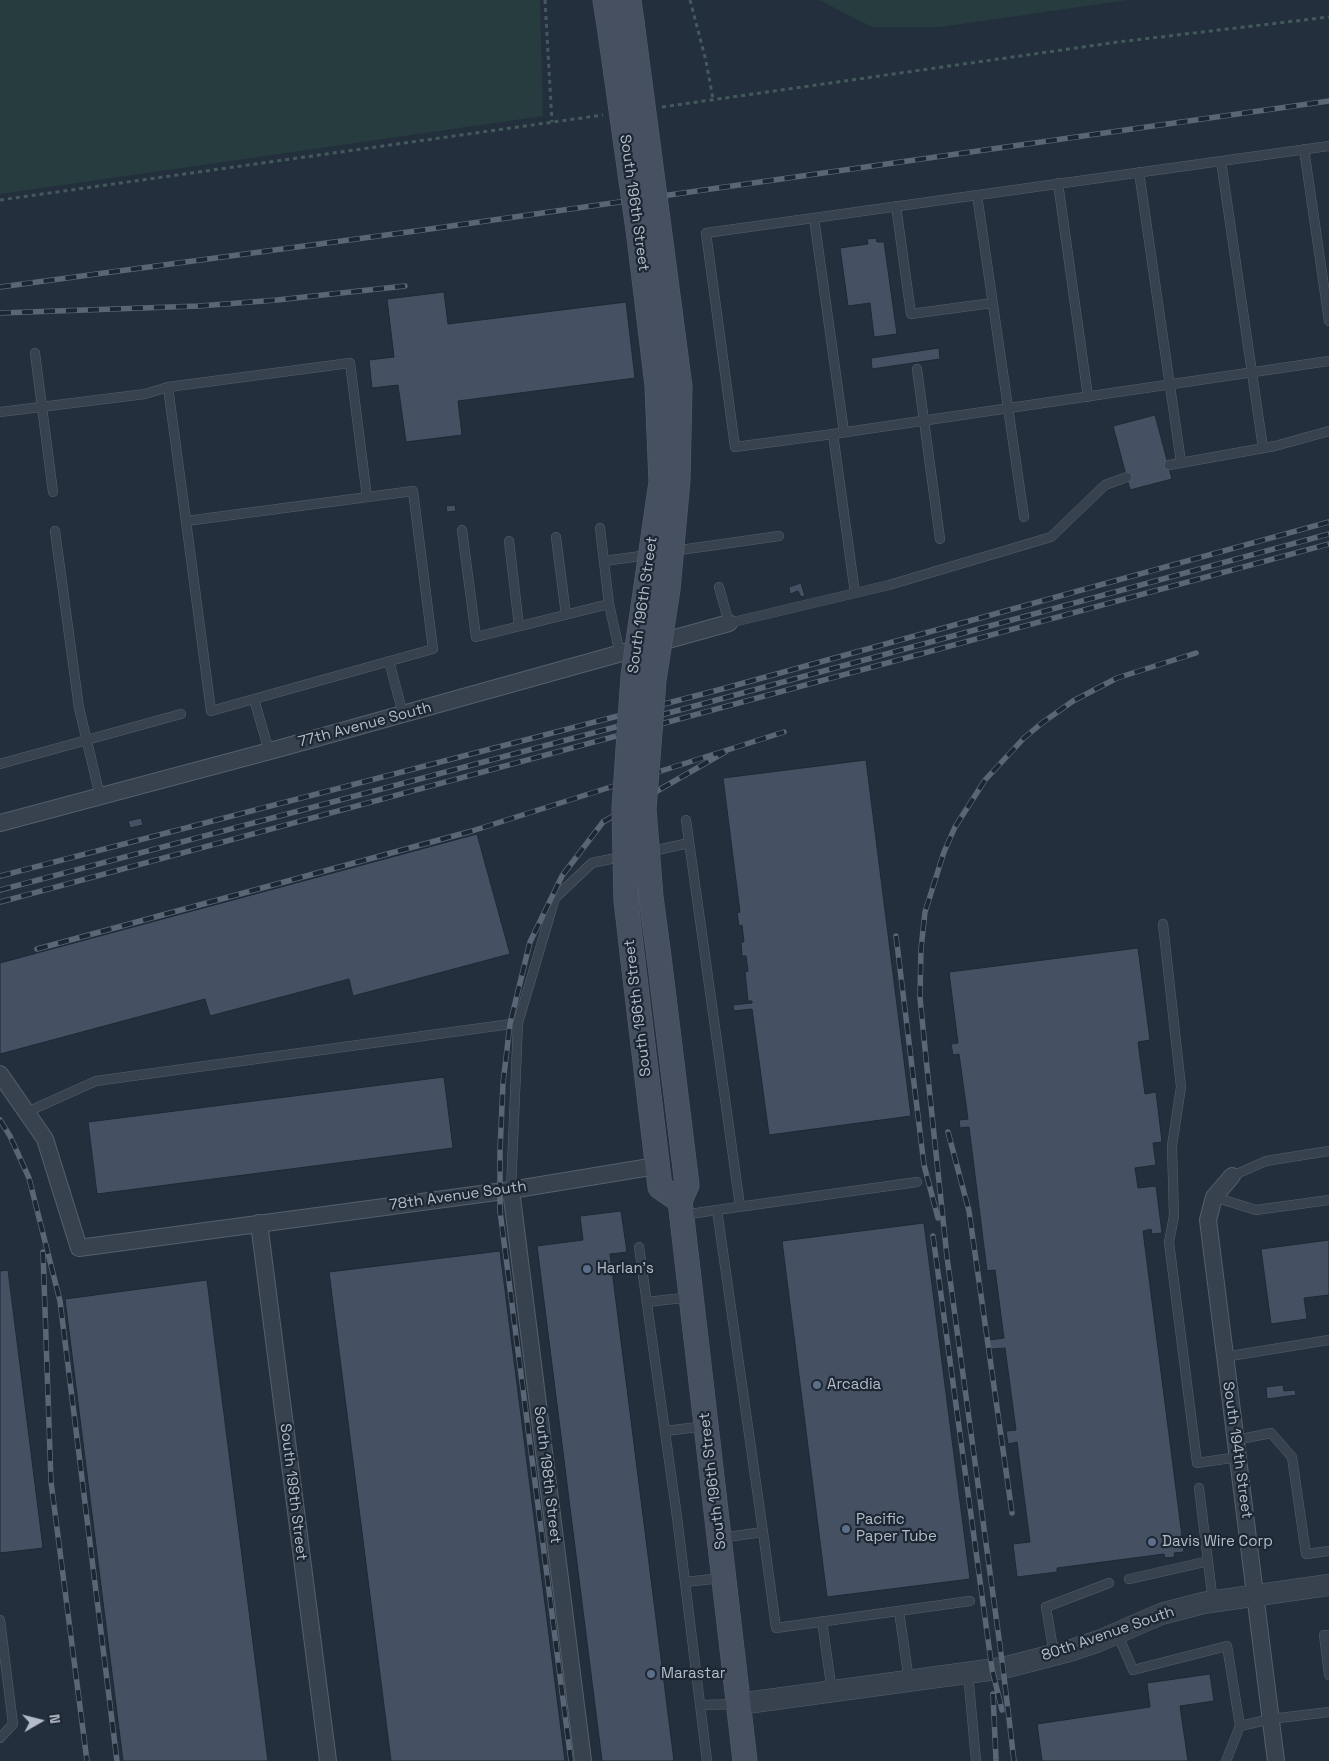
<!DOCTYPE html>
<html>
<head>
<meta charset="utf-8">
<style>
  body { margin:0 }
  #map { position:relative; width:1329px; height:1761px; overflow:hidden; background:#242f3e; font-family:"Space Grotesk",sans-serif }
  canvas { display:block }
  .north { position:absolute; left:15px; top:1696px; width:50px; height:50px; -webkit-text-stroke:4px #1d2633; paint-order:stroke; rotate:82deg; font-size:14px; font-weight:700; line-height:20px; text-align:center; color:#b4bcc9 }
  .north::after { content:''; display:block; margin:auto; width:18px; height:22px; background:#b4bcc9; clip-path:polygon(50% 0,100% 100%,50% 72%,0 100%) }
</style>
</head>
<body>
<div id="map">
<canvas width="1329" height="1761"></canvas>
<div class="north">N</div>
</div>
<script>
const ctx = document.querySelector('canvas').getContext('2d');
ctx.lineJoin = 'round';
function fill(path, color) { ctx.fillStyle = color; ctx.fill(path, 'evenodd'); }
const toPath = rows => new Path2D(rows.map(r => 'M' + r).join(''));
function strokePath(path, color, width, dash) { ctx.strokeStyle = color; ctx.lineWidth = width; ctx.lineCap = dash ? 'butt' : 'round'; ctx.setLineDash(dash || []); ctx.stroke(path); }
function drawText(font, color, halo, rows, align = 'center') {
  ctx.font = font + ' "Space Grotesk",sans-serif'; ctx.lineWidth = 4.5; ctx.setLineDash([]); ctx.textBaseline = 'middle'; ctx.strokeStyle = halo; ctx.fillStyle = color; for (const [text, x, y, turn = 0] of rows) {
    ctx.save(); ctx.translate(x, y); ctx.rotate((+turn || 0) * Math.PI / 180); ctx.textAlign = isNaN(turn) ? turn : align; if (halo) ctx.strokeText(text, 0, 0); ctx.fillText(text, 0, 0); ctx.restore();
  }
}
const green = toPath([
  [0,0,540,0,543,116,0,194],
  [819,0,1128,0,940,27,872,27]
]);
const building = toPath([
  [876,238,877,242,884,242,897,334,874,337,870,303,848,306,840,248,868,244,867,239,876,238],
  [444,292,448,324,626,302,635,378,458,401,462,435,406,442,398,385,372,388,369,360,394,357,387,299,444,292],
  [939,348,940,359,872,369,871,358,939,348],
  [1155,415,1172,479,1130,490,1113,426,1155,415],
  [455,505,456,511,447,512,446,506,455,505],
  [801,583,805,596,801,597,798,591,790,594,789,587,801,583],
  [866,760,911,1116,769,1135,752,1009,734,1011,733,1005,752,1003,752,1001,748,1001,745,972,748,971,746,956,742,956,741,942,744,942,742,925,739,926,737,913,740,912,723,778,866,760],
  [141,818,143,825,130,828,128,821,141,818],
  [477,834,510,954,353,996,349,979,210,1016,205,999,0,1054,0,963,477,834],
  [1138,948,1150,1040,1138,1042,1145,1094,1156,1092,1162,1142,1153,1143,1156,1165,1135,1168,1138,1188,1156,1186,1162,1233,1152,1234,1151,1229,1143,1231,1184,1552,1174,1553,1175,1557,1165,1558,1164,1554,1057,1568,1057,1572,1017,1577,1013,1544,1030,1542,1017,1442,1008,1444,1006,1431,1016,1430,1005,1348,991,1349,989,1340,1004,1338,995,1270,987,1271,969,1127,960,1128,959,1120,968,1119,959,1054,953,1055,951,1044,958,1043,949,972,1138,948],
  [444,1077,453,1148,97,1194,88,1122,444,1077],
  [621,1211,627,1252,610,1254,674,1761,602,1761,537,1246,583,1240,580,1216,621,1211],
  [924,1223,970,1579,827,1597,782,1241,924,1223],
  [1329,1240,1329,1295,1304,1298,1307,1319,1271,1324,1261,1249,1329,1240],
  [500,1251,565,1761,391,1761,329,1272,500,1251],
  [8,1270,43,1548,0,1553,0,1271,8,1270],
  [207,1280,268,1761,123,1761,65,1299,207,1280],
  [1283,1385,1284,1391,1295,1390,1296,1395,1267,1399,1266,1387,1283,1385],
  [1210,1674,1214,1701,1180,1706,1188,1761,1042,1761,1037,1724,1150,1707,1147,1683,1210,1674]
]);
const path = toPath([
  [545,0,552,122],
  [690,0,706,61,713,99],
  [662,107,1118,42,1329,17],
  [0,200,603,115]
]);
const service = toPath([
  [1304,149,1329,321],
  [1221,161,1263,448],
  [1139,172,1181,462],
  [1058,183,1088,397],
  [977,195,1024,517],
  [896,206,911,314,992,303],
  [814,218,844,432],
  [35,353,53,492],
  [917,369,940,539],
  [0,412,145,394,168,387],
  [833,434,1329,361],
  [1169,465,1275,446,1329,431],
  [186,521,211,711,433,649,413,491,186,521,168,387,350,363,367,497],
  [600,528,609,604,620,654],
  [462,530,476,637,609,604],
  [55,531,79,708,100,796],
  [556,537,566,615],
  [509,541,519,626],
  [673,551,779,536],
  [604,561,648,555],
  [719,587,729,623,889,585,1051,537,1105,485,1127,477],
  [855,593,833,434,735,447,706,233,1329,146],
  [389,661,403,714],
  [254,699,269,751],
  [0,764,181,714],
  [686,820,740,1206],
  [648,852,689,843],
  [1163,924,1181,1087,1172,1146,1174,1216,1169,1242,1197,1463,1238,1457],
  [518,1023,555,898,592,863,625,856],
  [27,1112,96,1081,518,1023,511,1190],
  [1232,1176,1266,1161,1329,1151],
  [1214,1197,1256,1210,1329,1200],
  [717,1210,917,1182],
  [683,1215,717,1210,763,1532],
  [639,1247,677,1517,707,1761],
  [647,1302,691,1297],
  [1224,1357,1329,1340],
  [665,1431,706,1426],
  [1236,1440,1271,1433,1292,1457,1306,1554,1329,1551],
  [1199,1488,1213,1602],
  [720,1538,763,1532,776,1628,970,1601],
  [1129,1579,1208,1561],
  [685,1582,722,1578],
  [899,1611,909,1681],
  [0,1620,13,1724,0,1738],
  [822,1621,832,1692],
  [1117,1633,1133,1670,1227,1646,1240,1726,1271,1719,1329,1712],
  [1329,1635,1324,1635,1329,1675],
  [1054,1654,1046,1607,1109,1583],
  [968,1673,976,1761],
  [701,1705,739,1704],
  [1226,1761,1240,1726]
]);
const minor = toPath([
  [0,823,281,748,729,623],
  [0,1074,45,1139,79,1248,511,1190,656,1166],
  [1232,1176,1214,1197,1208,1220,1276,1761],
  [511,1190,583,1761],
  [259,1223,328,1761]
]);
const tertiary = toPath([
  [739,1704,1003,1668,1069,1651,1099,1641,1161,1614,1203,1603,1329,1585]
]);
const secondary = toPath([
  [605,0,609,25],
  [629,0,632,22],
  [659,957,687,1185,680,1201,745,1761],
  [633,961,660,1187,680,1201]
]);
const rail = toPath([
  [0,287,423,230,1329,101],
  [0,313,199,306,277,300,405,286],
  [0,876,722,689,1329,522],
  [0,890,691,707,1329,534],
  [0,902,1329,544],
  [896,936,924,1165,938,1218],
  [37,949,472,831,784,732],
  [0,1120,10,1136,29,1178,60,1301,117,1761],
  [948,1132,969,1211,1012,1513],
  [933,1236,992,1669,1002,1710],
  [43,1252,51,1482,87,1761],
  [993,1694,996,1760],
  [571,1761,500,1211,500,1151,503,1083,510,1024,530,942,562,876,603,822,725,752],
  [1014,1761,1003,1668,947,1257,927,1068,920,998,921,949,925,912,944,852,955,827,985,780,1024,738,1042,723,1073,701,1117,678,1196,653]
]);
const secondaryBridge = toPath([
  [632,22,680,387,678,480,668,589,654,680,644,809,651,897,659,957],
  [609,25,639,237,657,385,661,482,633,676,624,808,626,900,633,961]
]);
const markers = [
  [587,1269,5,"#5c6f8a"],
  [817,1385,5,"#5c6f8a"],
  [846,1529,5,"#5c6f8a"],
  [1152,1542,5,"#5c6f8a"],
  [651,1674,5,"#5c6f8a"]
];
const streetNames = [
  ["South 196th Street",634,203,82],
  ["South 196th Street",643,605,-82],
  ["77th Avenue South",365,725,-15],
  ["South 196th Street",638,1008,-97],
  ["78th Avenue South",458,1196,-8],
  ["South 194th Street",1237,1450,82],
  ["South 198th Street",547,1475,83],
  ["South 196th Street",713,1481,-97],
  ["South 199th Street",293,1492,83],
  ["80th Avenue South",1108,1634,-19]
];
const poiNames = [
  ["Harlan's",597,1269],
  ["Arcadia",827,1385],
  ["Pacific",856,1520],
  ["Paper Tube",856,1537],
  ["Davis Wire Corp",1162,1542],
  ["Marastar",661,1674]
];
fill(green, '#263c3f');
fill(building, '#455162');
strokePath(building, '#1f2835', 1);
strokePath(service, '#565f6c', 10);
strokePath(minor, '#565f6c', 18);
strokePath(tertiary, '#565f6c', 22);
strokePath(secondary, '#565f6c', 25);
strokePath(path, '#44595c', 3, [4, 4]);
strokePath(service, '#38414e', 9);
strokePath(minor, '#38414e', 16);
strokePath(tertiary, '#38414e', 21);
strokePath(secondary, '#465061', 24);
strokePath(rail, '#5a6575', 5.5);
strokePath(rail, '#1d2633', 4, [11]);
strokePath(secondaryBridge, '#565f6c', 25, []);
strokePath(secondaryBridge, '#465061', 24);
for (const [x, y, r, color] of markers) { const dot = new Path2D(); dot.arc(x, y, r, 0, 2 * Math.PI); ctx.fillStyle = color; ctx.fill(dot); strokePath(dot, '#1d2633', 2); }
drawText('15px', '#b4bcc9', '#1d2633', streetNames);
drawText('15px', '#b4bcc9', '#1d2633', poiNames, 'left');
</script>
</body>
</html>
